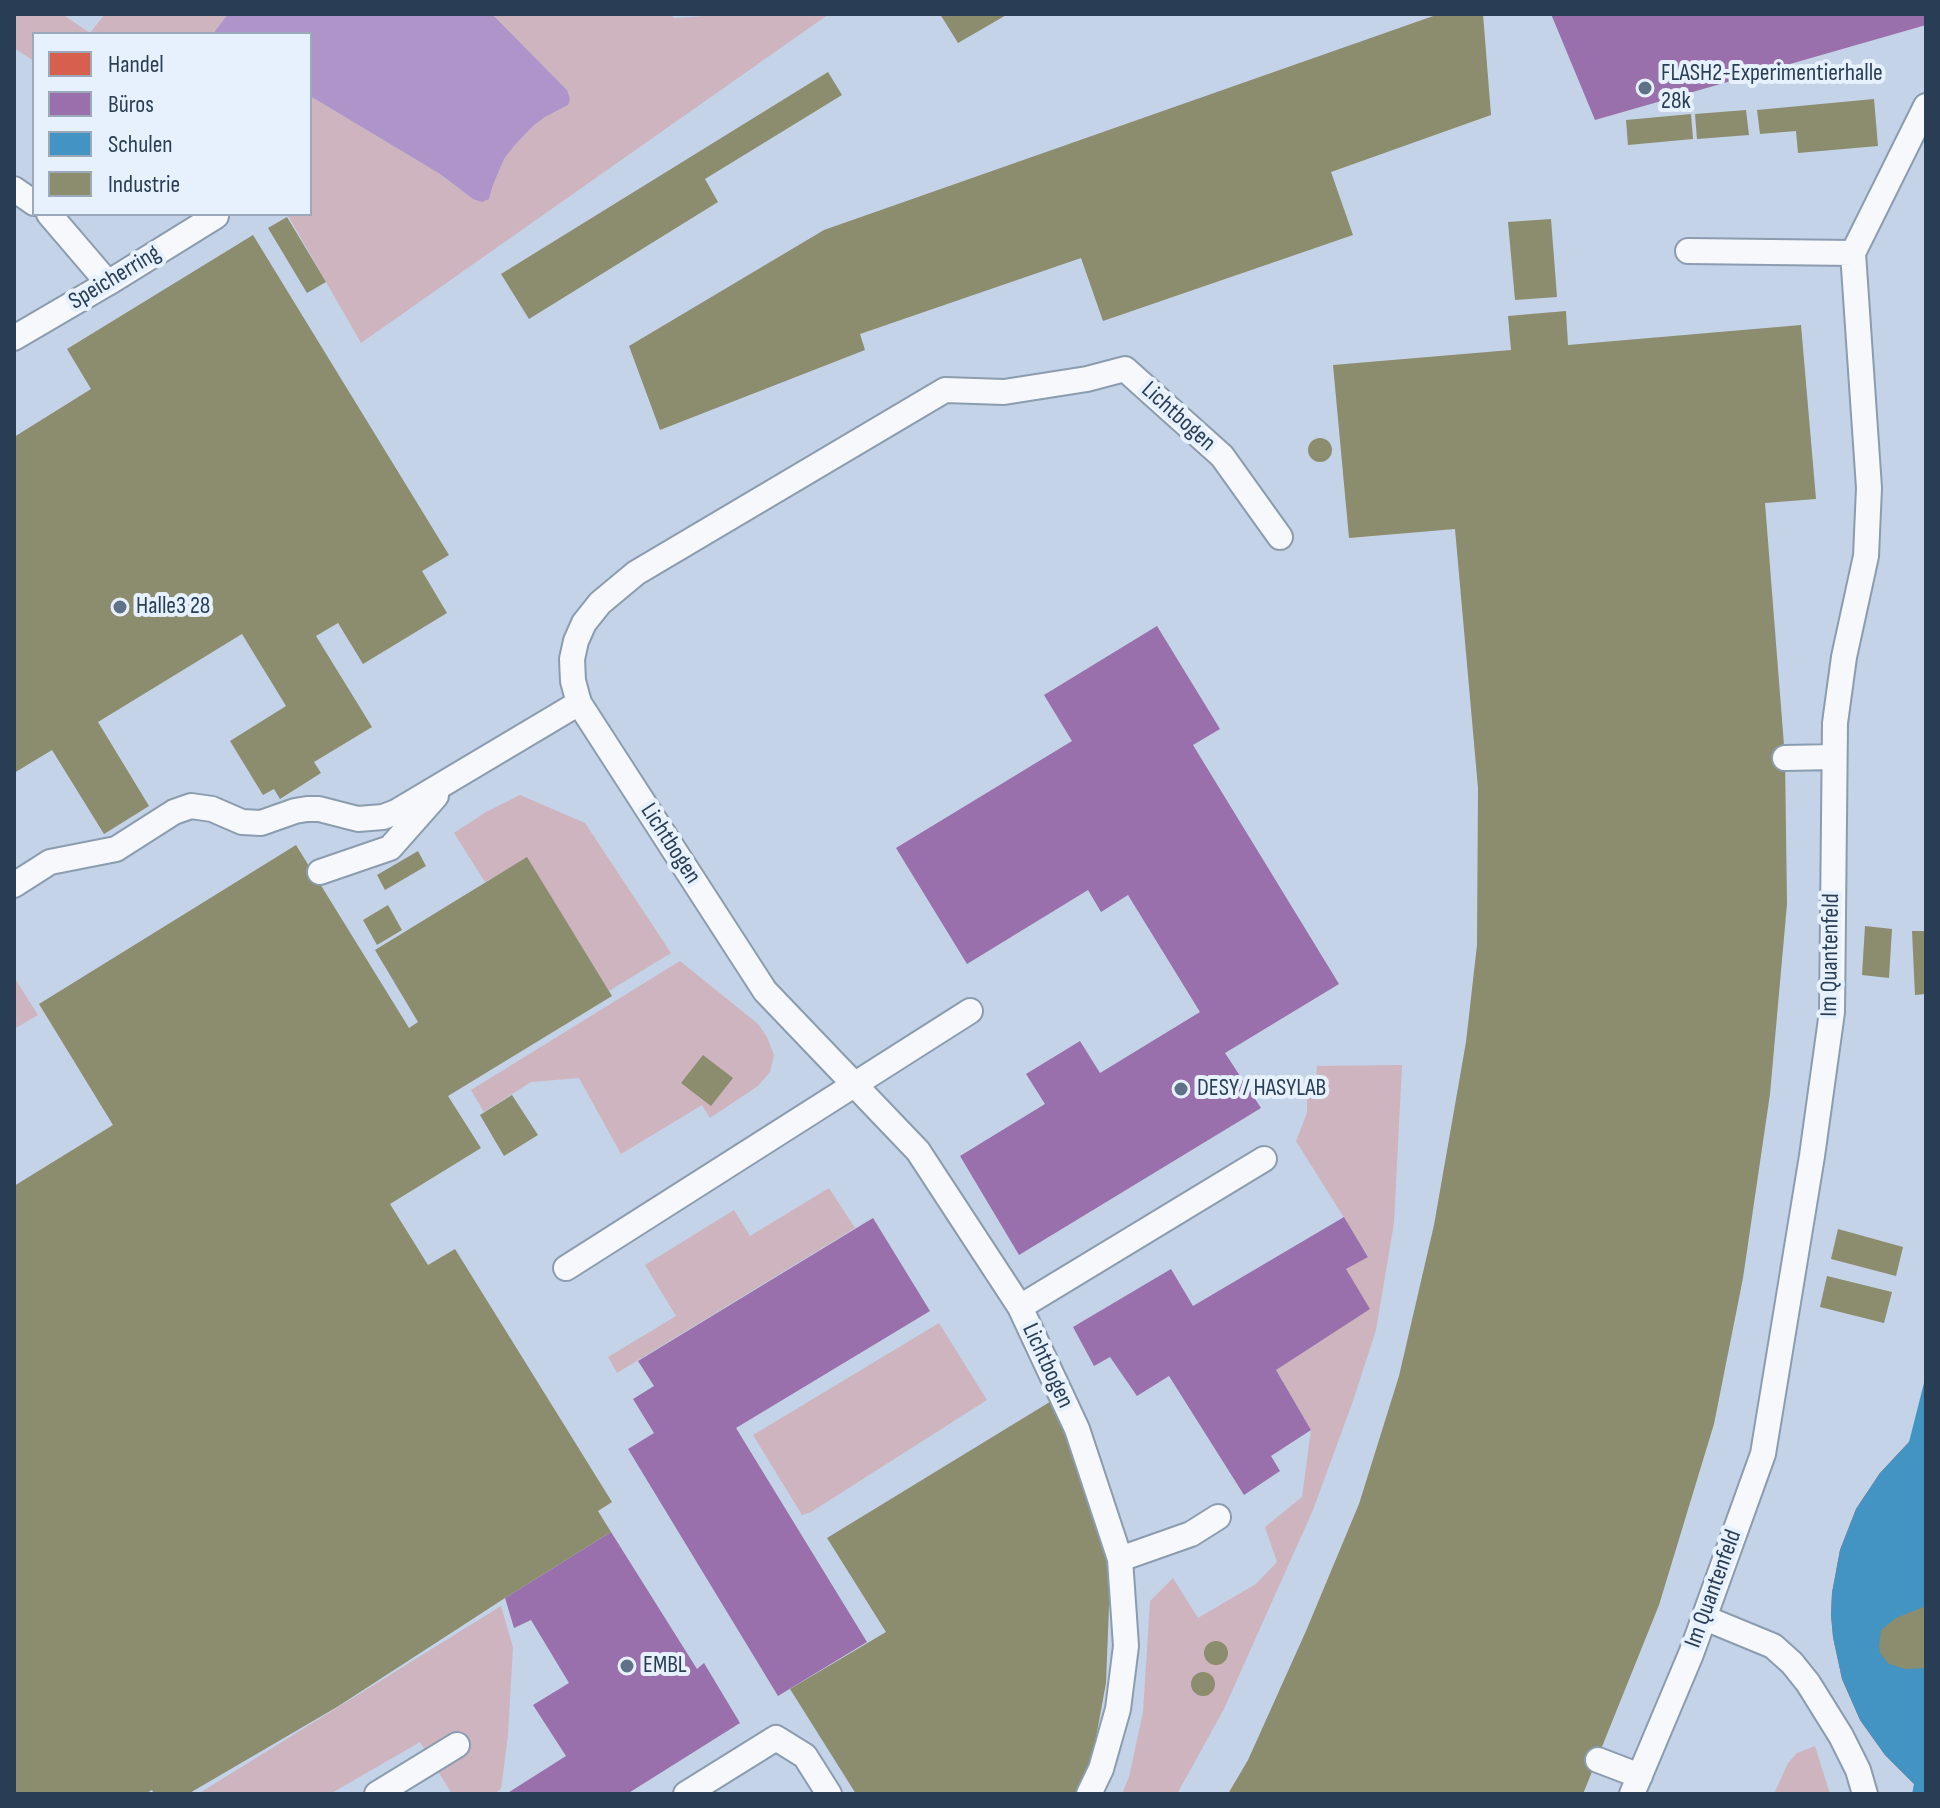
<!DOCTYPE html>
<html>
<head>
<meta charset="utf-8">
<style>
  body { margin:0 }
  #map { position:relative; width:1940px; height:1808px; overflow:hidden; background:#c4d3e7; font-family:"Sofia Sans Condensed",sans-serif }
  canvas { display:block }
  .frame { position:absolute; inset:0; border:16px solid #293d55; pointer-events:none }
  .legend { position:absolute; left:32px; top:32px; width:280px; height:184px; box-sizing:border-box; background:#e7f1fe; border:2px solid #9ba9ba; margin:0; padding:10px 14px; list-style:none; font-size:24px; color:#293d55 }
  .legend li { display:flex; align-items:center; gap:16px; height:40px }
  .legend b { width:40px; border:2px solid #9ba9ba }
</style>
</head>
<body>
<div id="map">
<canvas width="1940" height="1808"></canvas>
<div class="frame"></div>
<ul class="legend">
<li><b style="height:22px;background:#d6604d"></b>Handel</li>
<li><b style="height:22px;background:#9970ab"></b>Büros</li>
<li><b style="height:22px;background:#4393c3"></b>Schulen</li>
<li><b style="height:22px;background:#8c8c6e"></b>Industrie</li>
</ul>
</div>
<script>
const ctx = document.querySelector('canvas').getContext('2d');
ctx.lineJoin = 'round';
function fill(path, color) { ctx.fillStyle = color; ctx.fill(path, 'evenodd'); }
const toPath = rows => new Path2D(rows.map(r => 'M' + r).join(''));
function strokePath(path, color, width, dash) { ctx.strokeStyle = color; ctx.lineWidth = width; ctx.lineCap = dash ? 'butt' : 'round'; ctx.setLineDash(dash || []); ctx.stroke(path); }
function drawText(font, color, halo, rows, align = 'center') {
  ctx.font = font + ' "Sofia Sans Condensed",sans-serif'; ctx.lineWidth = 8; ctx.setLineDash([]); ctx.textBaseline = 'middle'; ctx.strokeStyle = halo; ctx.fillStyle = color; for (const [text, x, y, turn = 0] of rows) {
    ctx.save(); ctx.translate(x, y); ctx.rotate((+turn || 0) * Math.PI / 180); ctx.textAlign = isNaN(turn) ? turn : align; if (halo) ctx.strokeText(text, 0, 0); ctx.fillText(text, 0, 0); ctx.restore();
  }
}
const green = toPath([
  [14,14,62,14,90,33,105,14,228,14,215,31,215,34,34,34,34,61,14,48],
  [492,14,669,14,675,18,735,14,829,14,361,343,287,214,310,214,310,96,440,174,473,199,489,199,493,185,504,159,514,146,533,126,545,117,568,105,567,90],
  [520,795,585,823,671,953,609,991,527,858,485,882,454,833,486,812],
  [680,961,758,1024,767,1037,774,1055,770,1072,758,1086,710,1118,702,1105,621,1154,579,1078,531,1082,484,1112,471,1090],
  [14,977,38,1015,14,1029],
  [1402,1065,1394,1223,1376,1330,1353,1401,1313,1510,1224,1709,1177,1794,1122,1794,1129,1777,1143,1712,1150,1601,1173,1578,1198,1618,1256,1584,1277,1562,1265,1527,1302,1497,1311,1430,1276,1370,1346,1269,1368,1256,1296,1141,1307,1113,1307,1082,1316,1081,1317,1066],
  [829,1188,855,1228,617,1373,608,1357,676,1316,645,1265,734,1210,750,1236],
  [939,1323,987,1400,811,1512,802,1515,753,1435],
  [501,1606,513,1647,508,1735,501,1789,494,1794,452,1794,420,1742,330,1794,198,1794],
  [1815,1746,1830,1794,1774,1794,1788,1763,1797,1753]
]);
const water = toPath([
  [228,14,492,14,567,90,570,99,568,105,545,117,533,126,514,146,504,159,493,185,489,199,482,202,473,199,440,174,310,96,310,34,215,34,215,31]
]);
const shops = toPath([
  [1926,1429,1926,1792,1914,1784,1885,1755,1860,1720,1842,1679,1833,1637,1831,1615,1832,1593,1840,1550,1856,1509,1880,1473,1909,1442]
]);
const offices = toPath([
  [1551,14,1926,14,1926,25,1595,120],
  [1157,626,1220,729,1193,745,1339,984,1225,1053,1261,1108,1019,1255,960,1156,1045,1104,1026,1074,1080,1041,1100,1073,1200,1012,1128,895,1101,912,1088,890,967,964,896,848,1072,741,1044,695],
  [1344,1217,1368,1257,1346,1269,1370,1309,1276,1370,1311,1430,1271,1456,1280,1471,1244,1495,1169,1376,1137,1396,1110,1357,1094,1366,1073,1327,1171,1269,1193,1306],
  [873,1218,930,1311,736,1428,867,1642,778,1696,628,1449,654,1433,633,1399,654,1386,638,1361],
  [611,1532,697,1669,704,1663,740,1723,627,1794,506,1794,566,1756,533,1705,569,1683,531,1620,514,1628,505,1598]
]);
const schools = toPath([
  [1925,1379,1926,1794,1912,1794,1914,1784,1885,1755,1860,1720,1842,1679,1833,1637,1831,1615,1832,1593,1840,1550,1856,1509,1880,1473,1909,1442]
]);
const industry = toPath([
  [940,14,1008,14,958,43],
  [1439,14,1483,14,1491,115,1331,172,1353,235,1103,321,1081,258,860,334,865,350,660,430,629,346,824,230],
  [828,72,842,95,705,179,718,202,529,319,501,274],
  [1874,99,1878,146,1798,153,1796,131,1760,134,1757,110],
  [1746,110,1749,135,1697,139,1695,114],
  [1691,114,1693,139,1628,145,1626,120],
  [287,217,326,282,307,293,268,228],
  [1551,219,1557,297,1515,300,1508,222],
  [253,235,449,555,422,571,447,613,363,664,338,623,316,636,372,727,314,762,321,773,280,799,274,789,263,795,230,741,286,706,242,634,98,722,149,806,104,834,52,750,14,773,14,437,91,389,67,349],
  [1566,311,1568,345,1801,325,1816,499,1765,503,1785,758,1787,904,1770,1094,1743,1278,1714,1424,1659,1605,1583,1794,1228,1794,1248,1760,1306,1631,1359,1504,1399,1376,1434,1225,1466,1042,1477,945,1478,788,1455,529,1349,538,1333,365,1511,350,1508,316],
  '1308 450a12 12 0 1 1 24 0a12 12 0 1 1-24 0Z',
  [296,845,409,1028,418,1022,375,950,527,857,612,996,448,1096,481,1148,390,1204,428,1265,455,1249,612,1502,598,1511,611,1532,505,1598,337,1707,188,1794,154,1794,152,1790,145,1794,14,1794,14,1186,113,1125,39,1004],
  [418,851,426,866,385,890,377,875],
  [388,905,402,930,377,945,363,920],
  [1865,926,1892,929,1889,978,1862,975],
  [1912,931,1926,931,1926,994,1915,995],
  [703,1055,733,1078,711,1106,681,1083],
  [512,1095,538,1135,504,1156,480,1115],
  [1838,1229,1903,1247,1896,1276,1831,1259],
  [1827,1276,1892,1292,1884,1323,1820,1307],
  [1053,1400,1095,1508,1110,1580,1106,1683,1092,1759,1080,1794,856,1794,790,1689,886,1632,827,1538],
  [1926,1606,1926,1668,1905,1669,1889,1664,1880,1653,1879,1646,1881,1630,1896,1618],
  '1204 1653a12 12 0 1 1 24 0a12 12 0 1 1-24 0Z',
  '1191 1684a12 12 0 1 1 24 0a12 12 0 1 1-24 0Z'
]);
const service = toPath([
  [14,189,34,203],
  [49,214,108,283],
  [1688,251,1853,253],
  [14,338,108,283,216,216],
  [1785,758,1834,757],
  [320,872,390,848,436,796],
  [14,885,50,862,116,849,174,812,191,806,212,809,242,822,261,823,295,811,307,809,319,809,358,819,383,817,396,812,579,703],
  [566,1268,970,1011],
  [1020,1307,1264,1159],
  [1120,1559,1191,1534,1218,1517],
  [1705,1618,1773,1646,1792,1663,1808,1683,1841,1736,1858,1770,1865,1794],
  [1598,1760,1640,1776],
  [377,1794,457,1745],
  [686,1794,776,1738,805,1756,829,1794],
  [1089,1794,1101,1769,1118,1709,1126,1646,1120,1559,1077,1429,1020,1307,918,1151,765,991,579,703,573,681,572,659,576,641,584,623,600,603,636,573,945,390,1004,392,1087,379,1125,369,1222,456,1280,537],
  [1632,1794,1691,1654,1763,1454,1812,1156,1832,1012,1835,723,1844,657,1866,556,1869,488,1853,253,1926,106]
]);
const markers = [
  [1645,88,8,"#5f7288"],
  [120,607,8,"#5f7288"],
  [1181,1089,8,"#5f7288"],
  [627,1666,8,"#5f7288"]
];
const poiNames = [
  ["FLASH2-Experimentierhalle",1661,74],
  ["28k",1661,102],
  ["Halle3 28",136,607],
  ["DESY / HASYLAB",1197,1089],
  ["EMBL",643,1666]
];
const streetNames = [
  ["Speicherring",115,278,-31],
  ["Lichtbogen",1178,417,42],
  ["Lichtbogen",670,844,57],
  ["Im Quantenfeld",1831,955,-89],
  ["Lichtbogen",1047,1366,65],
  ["Im Quantenfeld",1714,1589,-70]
];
fill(green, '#ceb4bf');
fill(water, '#af94c9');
fill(shops, '#d6604d');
fill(offices, '#9970ab');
fill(schools, '#4393c3');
fill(industry, '#8c8c6e');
strokePath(service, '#8c9caf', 28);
strokePath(service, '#f6f8fb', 24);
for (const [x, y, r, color] of markers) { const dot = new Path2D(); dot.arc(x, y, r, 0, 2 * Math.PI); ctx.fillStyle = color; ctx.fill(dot); strokePath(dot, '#e7f1fe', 3); }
drawText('24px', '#293d55', '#e7f1fe', poiNames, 'left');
drawText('24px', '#293d55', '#e7f1fe', streetNames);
</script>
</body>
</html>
